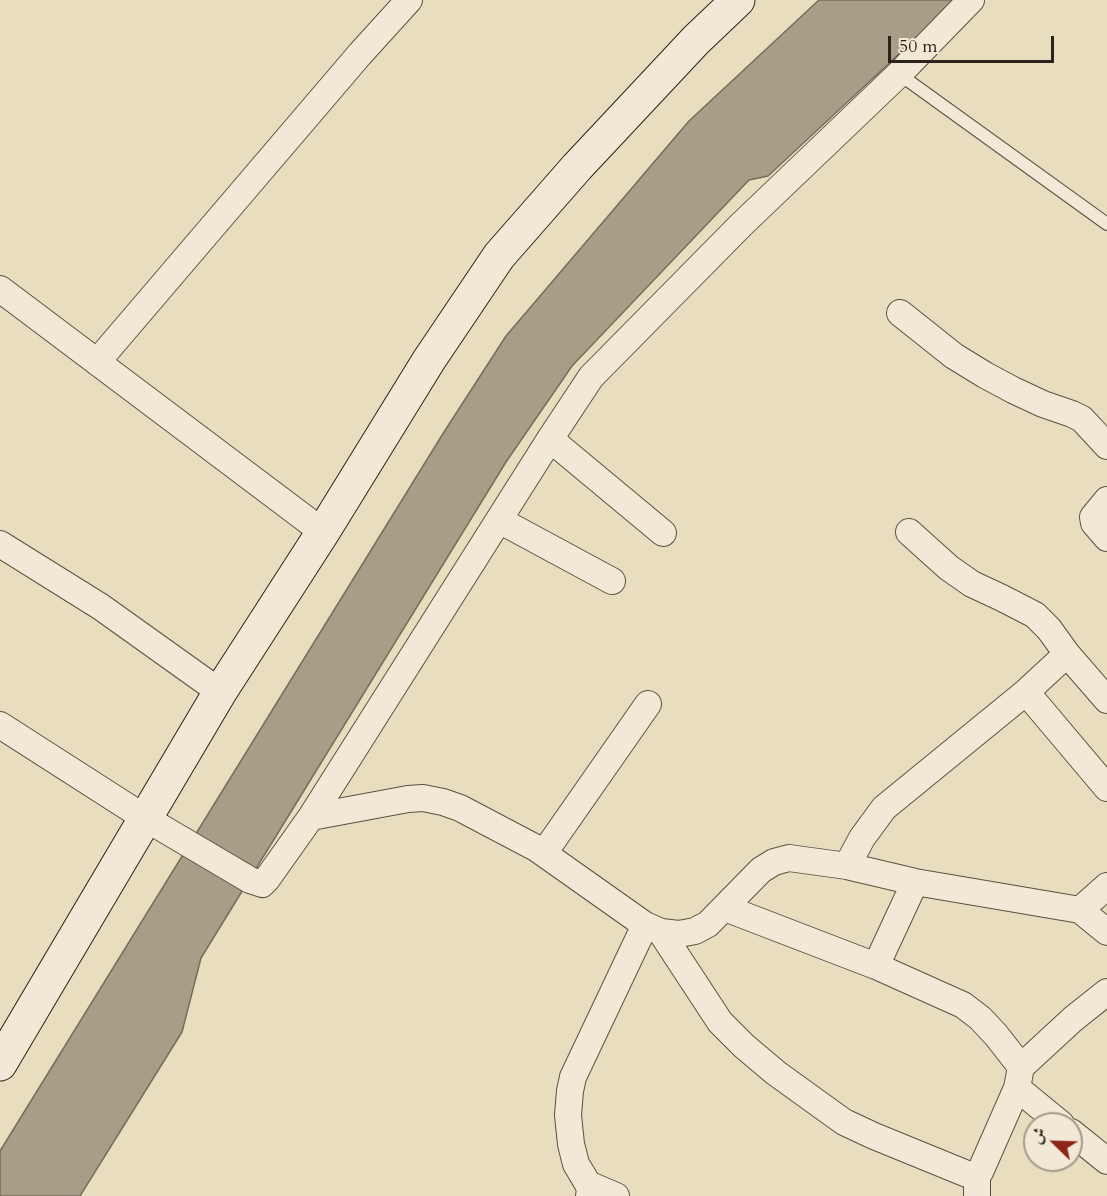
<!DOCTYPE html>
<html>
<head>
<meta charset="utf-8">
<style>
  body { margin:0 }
  #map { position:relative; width:1107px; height:1196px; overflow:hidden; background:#e9ddbf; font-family:Cardo,Amiri,serif }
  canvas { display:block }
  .north { position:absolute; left:1023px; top:1112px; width:60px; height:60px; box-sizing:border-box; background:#f1e9d5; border:2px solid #a29a8a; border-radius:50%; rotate:293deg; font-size:16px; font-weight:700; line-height:24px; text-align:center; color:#2b2319 }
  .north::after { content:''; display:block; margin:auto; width:21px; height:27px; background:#8f2418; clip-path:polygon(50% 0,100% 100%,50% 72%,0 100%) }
  .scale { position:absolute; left:888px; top:36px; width:166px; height:27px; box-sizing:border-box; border:3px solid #2b2319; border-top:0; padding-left:8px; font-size:18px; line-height:21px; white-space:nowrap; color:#2b2319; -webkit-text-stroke:4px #f1e9d5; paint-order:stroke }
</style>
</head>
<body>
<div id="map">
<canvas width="1107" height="1196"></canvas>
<div class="north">ش</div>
<div class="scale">50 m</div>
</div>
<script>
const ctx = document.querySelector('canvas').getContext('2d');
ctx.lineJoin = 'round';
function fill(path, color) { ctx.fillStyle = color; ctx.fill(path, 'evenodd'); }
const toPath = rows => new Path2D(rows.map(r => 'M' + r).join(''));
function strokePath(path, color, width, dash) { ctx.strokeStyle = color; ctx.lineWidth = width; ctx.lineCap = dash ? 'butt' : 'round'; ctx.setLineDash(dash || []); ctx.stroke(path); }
const water = toPath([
  [819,0,957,0,768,176,749,180,572,366,506,462,201,958,182,1032,80,1196,0,1196,0,1151,444,432,506,336,689,121,819,0]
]);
const lane = toPath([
  [899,74,1107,224]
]);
const street = toPath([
  [0,289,323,532],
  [900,313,954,356,985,375,1013,390,1043,404,1072,414,1082,419,1107,446],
  [97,362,360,54,409,0],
  [550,439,663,533],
  [1107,500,1093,517,1094,523,1107,538],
  [499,520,612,581],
  [909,532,949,568,972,584,1002,598,1035,615,1049,629,1067,654],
  [0,544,101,607,220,692],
  [1026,692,1107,788],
  [0,725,145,818,250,880,262,884,267,879,311,817,550,439,591,377,741,225,899,74,971,0],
  [311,817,408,799,423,798,443,802,460,808,536,848,645,925,661,932,679,934,695,931,708,924,761,870,774,862,789,858,847,866,915,882,1080,910,1107,932],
  [544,853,648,704],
  [847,866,862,838,884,808,1026,692,1067,654,1107,700],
  [725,908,876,966,963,1005,980,1018,996,1035,1021,1067],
  [1080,910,1107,886],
  [661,932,720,1022,744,1046,776,1073,844,1122,874,1136,967,1174,977,1175,980,1172,1017,1088,1021,1067,1073,1019,1107,992],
  [876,966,915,882],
  [1017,1088,1061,1124],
  [1071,1132,1107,1161],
  [977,1175,977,1196],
  [588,1184,616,1196],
  [589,1196,590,1191,588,1184,576,1164,571,1144,568,1115,570,1091,573,1077,645,925]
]);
const secondary = toPath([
  [0,1064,220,692,323,532,429,360,499,256,577,167,696,40,738,0]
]);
fill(water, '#a89e87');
strokePath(water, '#766d5b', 1.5);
strokePath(lane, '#5a5242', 14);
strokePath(street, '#5a5242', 28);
strokePath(secondary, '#2b2319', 35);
strokePath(lane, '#f1e9d5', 12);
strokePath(street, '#f1e9d5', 26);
strokePath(secondary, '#f1e9d5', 33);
</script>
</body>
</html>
